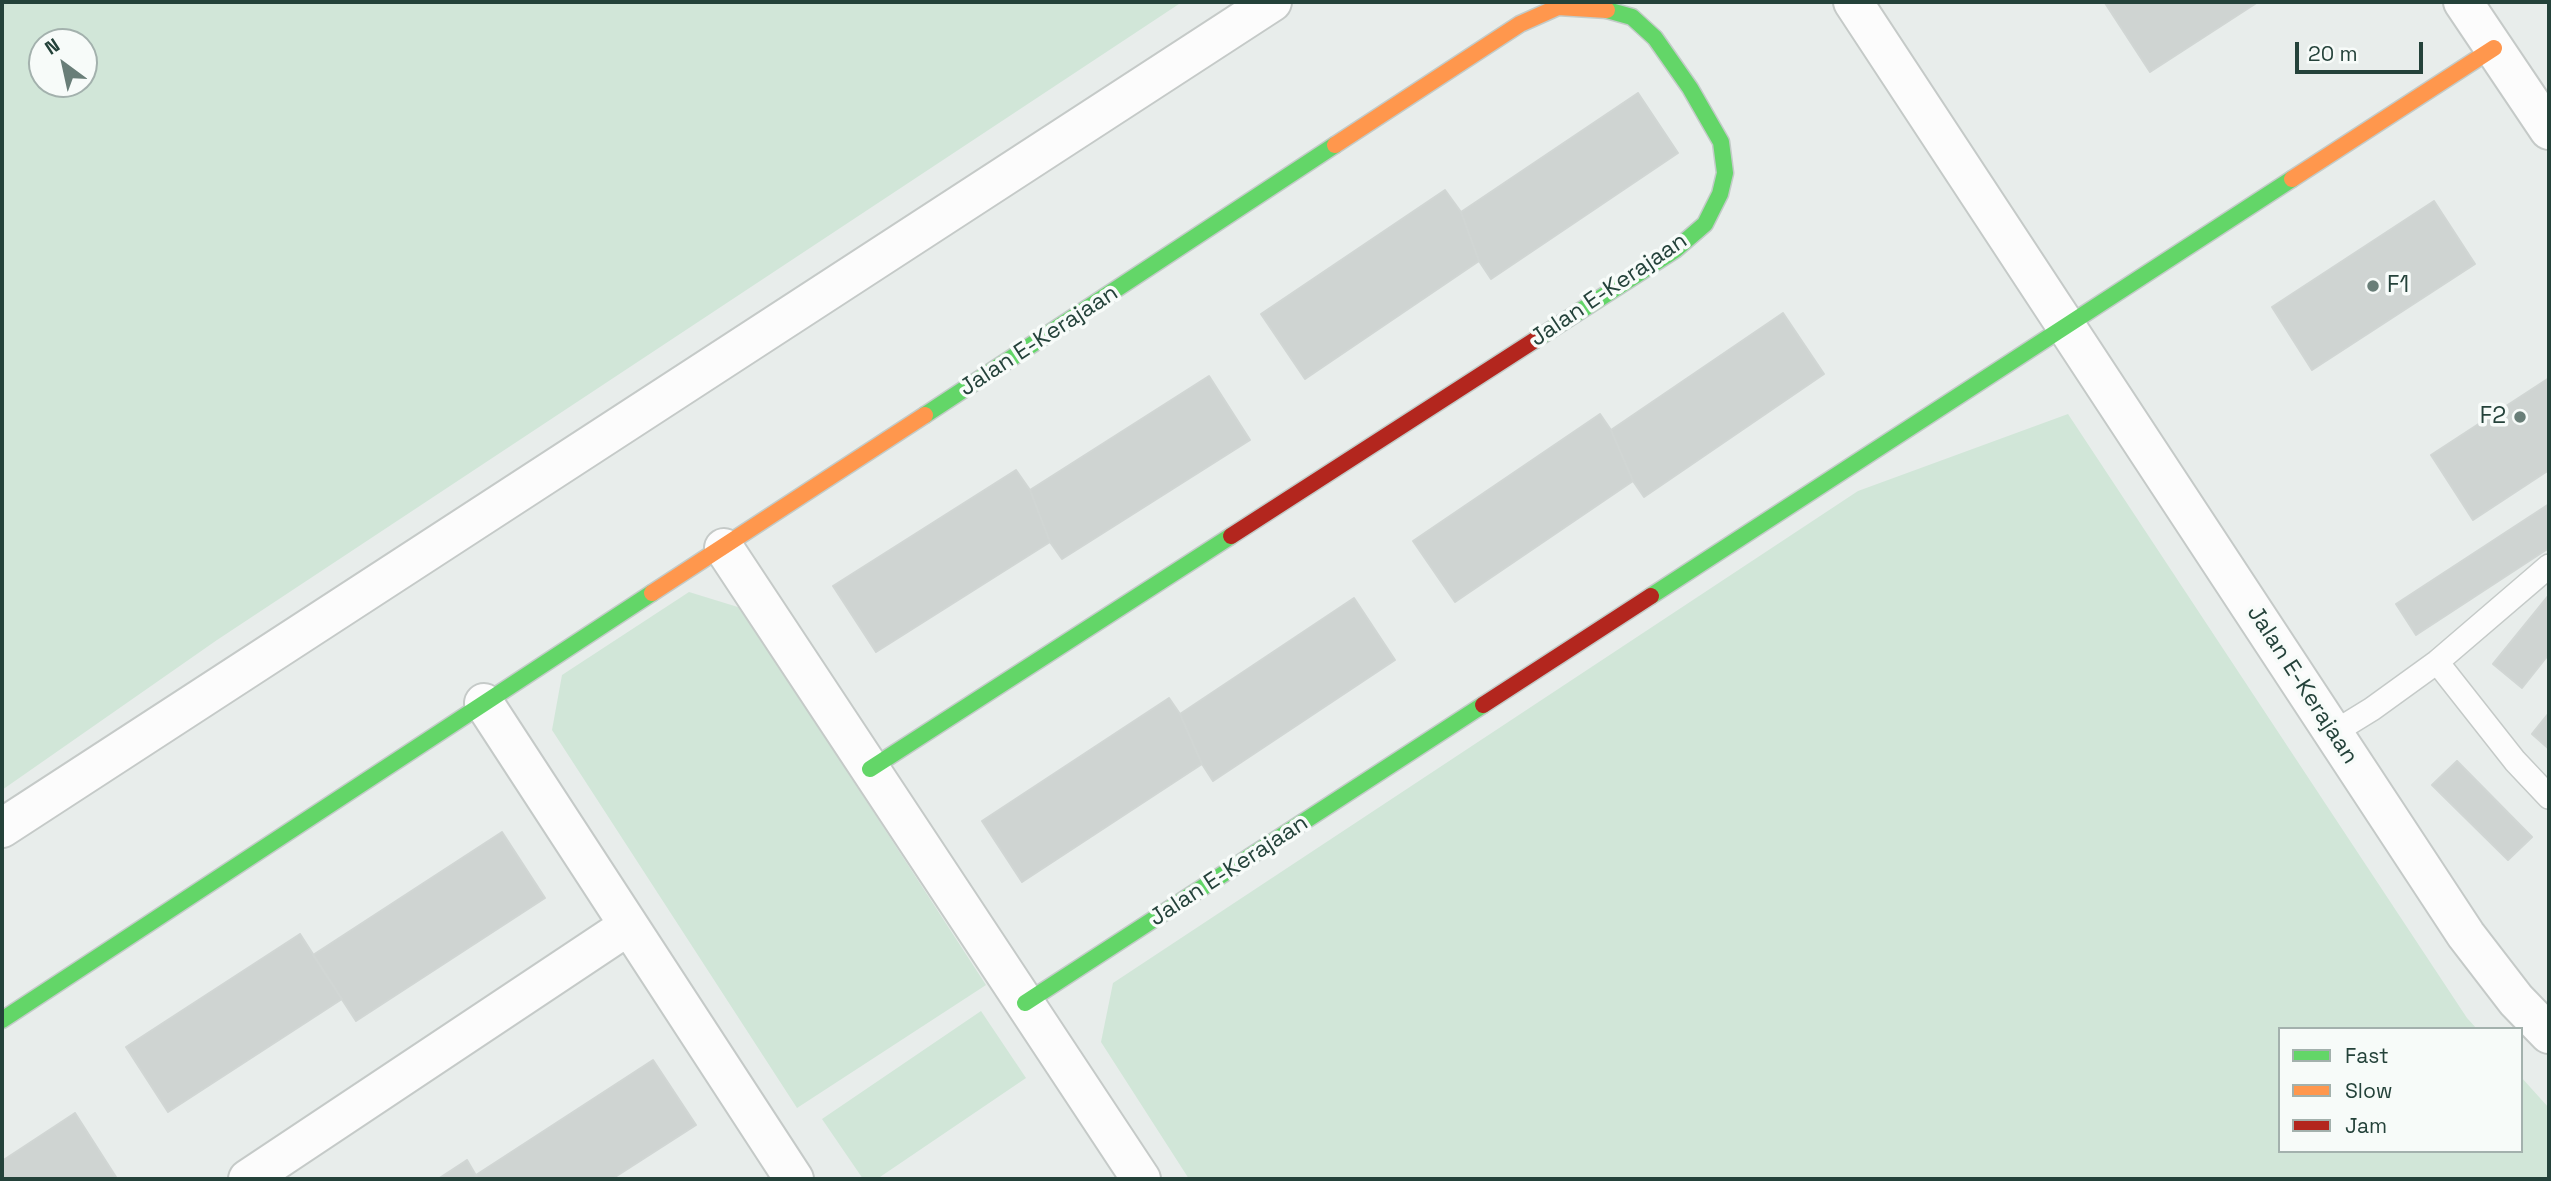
<!DOCTYPE html>
<html>
<head>
<meta charset="utf-8">
<style>
  body { margin:0 }
  #map { position:relative; width:2551px; height:1181px; overflow:hidden; background:#e8edeb; font-family:"Space Grotesk",sans-serif }
  canvas { display:block }
  .frame { position:absolute; inset:0; border:4px solid #24423a; pointer-events:none }
  .legend { position:absolute; left:2278px; top:1027px; width:245px; height:126px; box-sizing:border-box; background:#f7fbf9; border:2px solid #a3b1ad; margin:0; padding:9px 12px; list-style:none; font-size:21px; color:#24423a }
  .legend li { display:flex; align-items:center; gap:14px; height:35px }
  .legend b { width:35px; border:2px solid #a3b1ad }
  .north { position:absolute; left:28px; top:28px; width:70px; height:70px; box-sizing:border-box; background:#f7fbf9; border:2px solid #a3b1ad; border-radius:50%; rotate:327deg; font-size:19px; font-weight:700; line-height:28px; text-align:center; color:#24423a }
  .north::after { content:''; display:block; margin:auto; width:24px; height:32px; background:#697e78; clip-path:polygon(50% 0,100% 100%,50% 72%,0 100%) }
  .scale { position:absolute; left:2295px; top:42px; width:128px; height:32px; box-sizing:border-box; border:4px solid #24423a; border-top:0; padding-left:9px; font-size:21px; line-height:24px; white-space:nowrap; color:#24423a; -webkit-text-stroke:5px #f7fbf9; paint-order:stroke }
</style>
</head>
<body>
<div id="map">
<canvas width="2551" height="1181"></canvas>
<div class="frame"></div>
<ul class="legend">
<li><b style="height:9px;background:#63d668"></b>Fast</li>
<li><b style="height:9px;background:#ff974d"></b>Slow</li>
<li><b style="height:9px;background:#b3261e"></b>Jam</li>
</ul>
<div class="north">N</div>
<div class="scale">20 m</div>
</div>
<script>
const ctx = document.querySelector('canvas').getContext('2d');
ctx.lineJoin = 'round';
function fill(path, color) { ctx.fillStyle = color; ctx.fill(path, 'evenodd'); }
const toPath = rows => new Path2D(rows.map(r => 'M' + r).join(''));
function strokePath(path, color, width, dash) { ctx.strokeStyle = color; ctx.lineWidth = width; ctx.lineCap = dash ? 'butt' : 'round'; ctx.setLineDash(dash || []); ctx.stroke(path); }
function drawText(font, color, halo, rows, align = 'center') {
  ctx.font = font + ' "Space Grotesk",sans-serif'; ctx.lineWidth = 7; ctx.setLineDash([]); ctx.textBaseline = 'middle'; ctx.strokeStyle = halo; ctx.fillStyle = color; for (const [text, x, y, turn = 0] of rows) {
    ctx.save(); ctx.translate(x, y); ctx.rotate((+turn || 0) * Math.PI / 180); ctx.textAlign = isNaN(turn) ? turn : align; if (halo) ctx.strokeText(text, 0, 0); ctx.fillText(text, 0, 0); ctx.restore();
  }
}
const green = toPath([
  [2,2,1182,2,217,640,2,790],
  [42,42,84,42,84,84,42,84],
  [2068,414,2467,1018,2477,1029,2280,1029,2280,1151,2521,1151,2521,1077,2549,1108,2549,1171,2547,1179,1189,1179,1101,1042,1113,983,1858,491],
  [689,592,741,608,986,985,797,1108,552,730,562,675],
  [981,1011,1026,1078,877,1179,863,1179,822,1119]
]);
const building = toPath([
  [2107,2,2258,2,2150,72,2105,3,2107,2],
  [1638,93,1678,153,1491,279,1479,261,1461,212,1638,93],
  [1445,190,1461,212,1479,261,1305,379,1261,314,1445,190],
  [2434,201,2475,264,2312,370,2272,307,2434,201],
  [1783,313,1824,374,1644,497,1633,481,1611,430,1783,313],
  [1209,376,1250,440,1062,559,1050,542,1030,490,1209,376],
  [2549,378,2549,470,2473,520,2431,455,2549,378],
  [1600,414,1611,430,1633,481,1455,602,1413,541,1600,414],
  [1016,470,1030,490,1050,542,876,652,833,586,1016,470],
  [2549,504,2549,548,2416,635,2396,604,2549,504],
  [2549,595,2549,654,2522,688,2493,664,2549,595],
  [1354,598,1395,660,1213,781,1202,764,1180,714,1354,598],
  [1169,698,1180,714,1202,764,1022,882,982,821,1169,698],
  [2549,713,2549,749,2532,734,2549,713],
  [2457,761,2532,837,2508,860,2432,785,2457,761],
  [502,832,545,898,356,1021,313,955,502,832],
  [300,934,342,999,168,1112,126,1047,300,934],
  [653,1060,696,1125,612,1179,478,1179,476,1175,653,1060],
  [75,1113,116,1177,112,1179,2,1179,2,1161,75,1113],
  [467,1160,478,1179,438,1179,467,1160]
]);
const lane = toPath([
  [2437,662,2515,761,2549,797],
  [2333,733,2372,709,2437,662,2549,566]
]);
const street = toPath([
  [1853,2,2466,935,2516,1000,2549,1034],
  [2463,2,2549,130],
  [724,548,1141,1179],
  [484,703,794,1179],
  [2,828,1272,2],
  [248,1179,628,926]
]);
const fast = toPath([
  [1535,340,1675,250,1705,224,1720,194,1725,173,1721,142,1690,88,1655,38,1632,17,1607,10],
  [925,415,1335,145],
  [1651,596,2292,179],
  [870,769,1231,536],
  [1025,1003,1483,705],
  [2,1020,652,593]
]);
const slow = toPath([
  [1335,145,1520,24,1558,7,1607,10],
  [2292,179,2494,48],
  [652,593,925,415]
]);
const jam = toPath([
  [1231,536,1535,340],
  [1483,705,1651,596]
]);
const markers = [
  [2373,286,7,"#697e78"],
  [2520,417,7,"#697e78"]
];
const poiNames = [
  ["F1",2387,286],
  ["F2",2506,417,"right"]
];
const streetNames = [
  ["Jalan E-Kerajaan",1609,290,-34],
  ["Jalan E-Kerajaan",1039,341,-33],
  ["Jalan E-Kerajaan",2302,685,57],
  ["Jalan E-Kerajaan",1229,871,-33]
];
fill(green, '#d1e6d8');
fill(building, '#cfd4d2');
strokePath(building, '#d1d6d4', 2);
strokePath(lane, '#c5cac8', 26);
strokePath(street, '#c5cac8', 42);
strokePath(fast, '#c3cbc8', 19);
strokePath(slow, '#c3cbc8', 19);
strokePath(jam, '#c3cbc8', 19);
strokePath(lane, '#fcfcfc', 23);
strokePath(street, '#fcfcfc', 38);
strokePath(fast, '#63d668', 16);
strokePath(slow, '#ff974d', 16);
strokePath(jam, '#b3261e', 16);
for (const [x, y, r, color] of markers) { const dot = new Path2D(); dot.arc(x, y, r, 0, 2 * Math.PI); ctx.fillStyle = color; ctx.fill(dot); strokePath(dot, '#f7fbf9', 2.5); }
drawText('23px', '#24423a', '#f7fbf9', poiNames, 'left');
drawText('23px', '#24423a', '#f7fbf9', streetNames);
</script>
</body>
</html>
